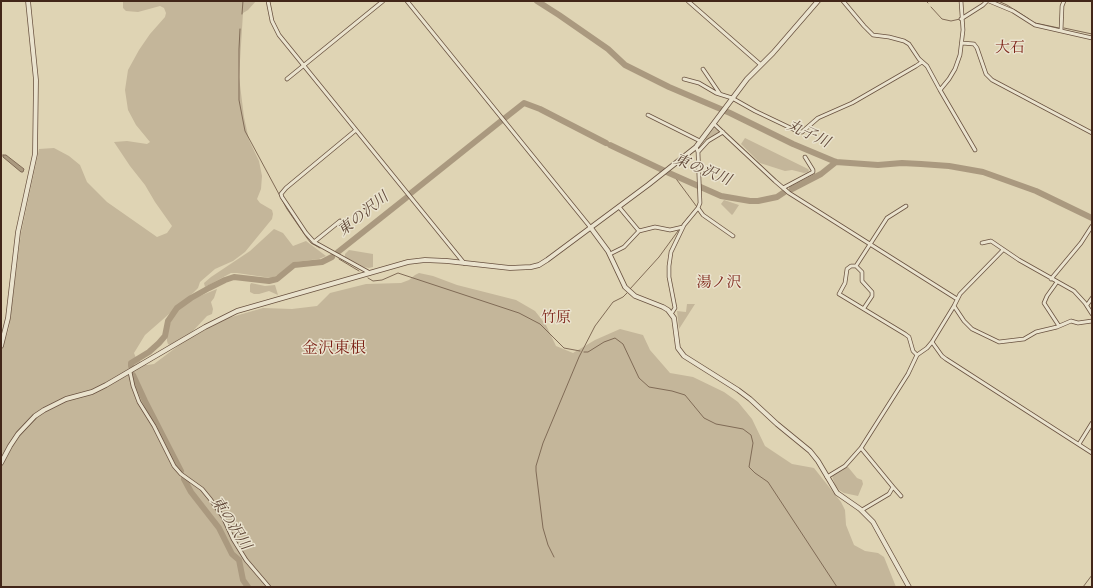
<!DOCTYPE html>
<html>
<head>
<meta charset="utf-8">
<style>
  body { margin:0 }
  #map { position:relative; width:1093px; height:588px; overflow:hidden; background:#dfd4b4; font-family:"IM FELL English",serif }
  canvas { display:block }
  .frame { position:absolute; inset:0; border:2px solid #422619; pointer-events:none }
</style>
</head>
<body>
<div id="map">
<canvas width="1093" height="588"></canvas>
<div class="frame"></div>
</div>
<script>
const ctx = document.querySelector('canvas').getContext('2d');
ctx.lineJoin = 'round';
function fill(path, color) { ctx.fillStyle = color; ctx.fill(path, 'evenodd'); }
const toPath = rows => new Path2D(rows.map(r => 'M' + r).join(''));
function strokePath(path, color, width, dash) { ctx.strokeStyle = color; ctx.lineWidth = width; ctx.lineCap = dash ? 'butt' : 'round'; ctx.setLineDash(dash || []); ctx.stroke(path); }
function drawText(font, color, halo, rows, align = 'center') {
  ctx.font = font + ' "IM FELL English","Noto Serif JP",serif'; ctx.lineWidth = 3; ctx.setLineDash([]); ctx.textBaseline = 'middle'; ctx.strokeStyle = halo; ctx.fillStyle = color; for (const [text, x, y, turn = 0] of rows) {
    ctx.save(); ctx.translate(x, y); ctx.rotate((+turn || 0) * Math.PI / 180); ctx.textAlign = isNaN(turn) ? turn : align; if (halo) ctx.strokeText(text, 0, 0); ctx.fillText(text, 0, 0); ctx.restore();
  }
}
const green = toPath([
  [123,1,256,1,248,10,243,13,239,77,244,117,249,140,259,161,262,176,261,189,257,199,260,203,272,210,273,214,272,219,245,252,233,261,215,269,200,282,198,288,193,293,145,335,134,353,136,358,141,362,147,365,154,364,186,340,228,318,263,308,292,309,317,306,330,293,366,284,401,283,409,280,415,275,419,273,433,276,457,285,516,300,535,311,546,325,556,346,573,353,595,340,620,329,643,335,650,350,670,373,693,377,724,392,738,402,752,419,765,446,792,464,814,468,841,502,845,510,846,525,854,545,865,551,878,553,884,557,896,587,1,587,1,353,9,328,21,233,39,149,54,148,69,156,80,165,87,182,107,202,157,237,167,233,172,226,155,202,145,185,130,166,114,142,127,141,147,144,150,142,136,125,128,110,125,90,128,70,139,50,150,34,165,17,166,13,164,8,160,6,138,12,126,11,123,8],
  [714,128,720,132,705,140,704,139],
  [745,138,808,169,809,170,808,172,804,173,792,170,785,171,760,163,741,144],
  [724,200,739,205,733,214,732,215,721,204],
  [274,229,283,233,293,246,306,241,326,256,319,259,295,262,291,264,280,274,271,278,237,273,231,273,205,287,204,283,211,277,250,251],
  [349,250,373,254,373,267,369,268,364,267,345,257,345,254],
  [251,283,265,286,275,285,278,295,269,291,259,294,254,294,250,292,250,285],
  [217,289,214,298,211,302,213,309,212,314,207,316,192,332,170,345,168,344,167,341,167,336,171,320,177,310,195,298],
  [687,304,695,304,679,329,677,311,686,312],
  [840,467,848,467,857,478,862,480,863,484,858,496,844,493,839,490,835,485,832,476,833,471]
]);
const water = toPath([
  [3,155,6,155,24,169,23,172,21,172,3,157,3,155]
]);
const stream = toPath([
  [926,1,928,3],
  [998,1,1007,5,1029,19],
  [931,7,942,19,951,21,960,19],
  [242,14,243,1],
  [1035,23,1059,28],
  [1064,28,1092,34],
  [240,29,239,49,239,100,245,131,287,209,307,238,311,243,320,248],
  [674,176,697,207,681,226],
  [339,259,359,271],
  [368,278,373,281,382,280,398,273,519,313,540,324,564,348,580,351],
  [630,289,659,257,678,231],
  [584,352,588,352,604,342,615,338,623,344,639,378,649,387,672,391,685,395,704,418,716,424,743,429,751,435,753,443,749,467,755,473,768,482,837,587],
  [554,557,548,545,543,528,536,471,536,466,543,443,579,357,595,326,613,302,623,297,627,293],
  [1083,587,1092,575]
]);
const river = toPath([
  [537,1,559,15,608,49,625,65,669,87,730,113,793,144,836,162,878,165,902,163,921,164,949,166,983,172,1036,191,1092,218],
  [505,118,524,103,540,109,606,143],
  [610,145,669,173,721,196,750,201,758,201,777,197,786,191],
  [792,189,821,174,836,162],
  [411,193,501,121],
  [338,252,406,198],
  [131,366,131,363,149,352,159,343,165,336,168,321,177,308,191,298,209,288,225,280,234,277,269,281,277,279,294,265,322,262,332,257],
  [133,375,145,401,181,471],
  [184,479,191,492,219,528,232,554,239,560,243,580,248,587]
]);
const minor = toPath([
  [268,1,272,21,279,35,464,263],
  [407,1,591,228],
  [688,1,761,65],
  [843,1,864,26,873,35,889,37,904,41,909,44,919,59,927,66,940,90],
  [961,1,963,30,960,55,955,69,949,79,940,90,975,150],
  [989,1,1013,11,1035,25,1092,38],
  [961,19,983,5,987,1],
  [1061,31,1062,6,1064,1],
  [962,43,974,44,977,48,986,74,992,80,1092,133],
  [703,69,720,94],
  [287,79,383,1],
  [684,79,699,83,716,93,732,98,755,111,799,132,802,132,818,118,852,103,916,66,922,62],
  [648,115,700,141],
  [714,124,775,181,789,193,957,299],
  [356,130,286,188,281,194,282,197,306,233,314,242,370,273],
  [698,152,708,141,723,132],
  [783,188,813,172,813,170,805,157],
  [619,207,639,231,655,227,670,230,683,227],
  [698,208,703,215,733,236],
  [314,242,340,221],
  [982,243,991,241,1019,260,1074,291,1085,303,1092,314],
  [610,254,624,247,639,231],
  [856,266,887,218,906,206],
  [1051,279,1081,243,1092,226],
  [1057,282,1047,296,1044,303,1059,326],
  [1087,305,1092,298],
  [954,306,964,321,972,329,999,342,1024,339,1036,332,1057,327,1071,321,1078,323,1092,321],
  [864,308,872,296,872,292,862,281,862,272,856,266,851,266,847,269,845,283,839,294,905,334,909,337,913,351,917,355],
  [671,314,675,308,669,277,669,266,671,252,684,225,698,208,700,203,698,152,696,147],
  [932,342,942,356,946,359,1092,453],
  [130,372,133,386,139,402,154,426,174,466,181,474,202,489,211,500,223,517,233,539,246,560,269,587],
  [1079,444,1092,423],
  [861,448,893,487,889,494,862,510],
  [827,477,845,466,861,448,908,374,917,355,927,348,932,342,954,306,960,294,1003,250],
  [893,487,901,496]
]);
const tertiary = toPath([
  [591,228,608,251,625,287,635,296,663,307,668,310,674,318,678,348,684,356,738,390,750,399,777,424,810,451,818,461,837,493,860,509,873,522,909,587],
  [1,346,8,318,18,232,35,154,36,80,28,1],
  [1,463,10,446,18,434,35,416,44,410,66,399,92,392,106,385,205,327,237,311,408,262,425,260,447,261,510,268,531,267,539,265,547,260,648,185,696,147,747,79,773,53,818,1]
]);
const neighbourhoodNames = [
  ["大石",1010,49],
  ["湯ノ沢",719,284],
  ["竹原",556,319]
];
const waterNames = [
  ["丸子川",808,135,25],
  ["東の沢川",702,171,22],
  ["東の沢川",364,215,-39],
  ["東の沢川",230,524,57]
];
const quarterNames = [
  ["金沢東根",334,350]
];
fill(green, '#c4b69a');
fill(water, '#aa997f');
strokePath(water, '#806b56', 1);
strokePath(stream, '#806b56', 1);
strokePath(river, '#aa997f', 6);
strokePath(minor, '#695240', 4.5);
strokePath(tertiary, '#695240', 5.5);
strokePath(minor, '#eae3ce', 3);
strokePath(tertiary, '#eae3ce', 4);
drawText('15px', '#7a1f14', '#eae3ce', neighbourhoodNames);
drawText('italic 15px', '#614838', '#eae3ce', waterNames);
drawText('16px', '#7a1f14', '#eae3ce', quarterNames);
</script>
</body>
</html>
